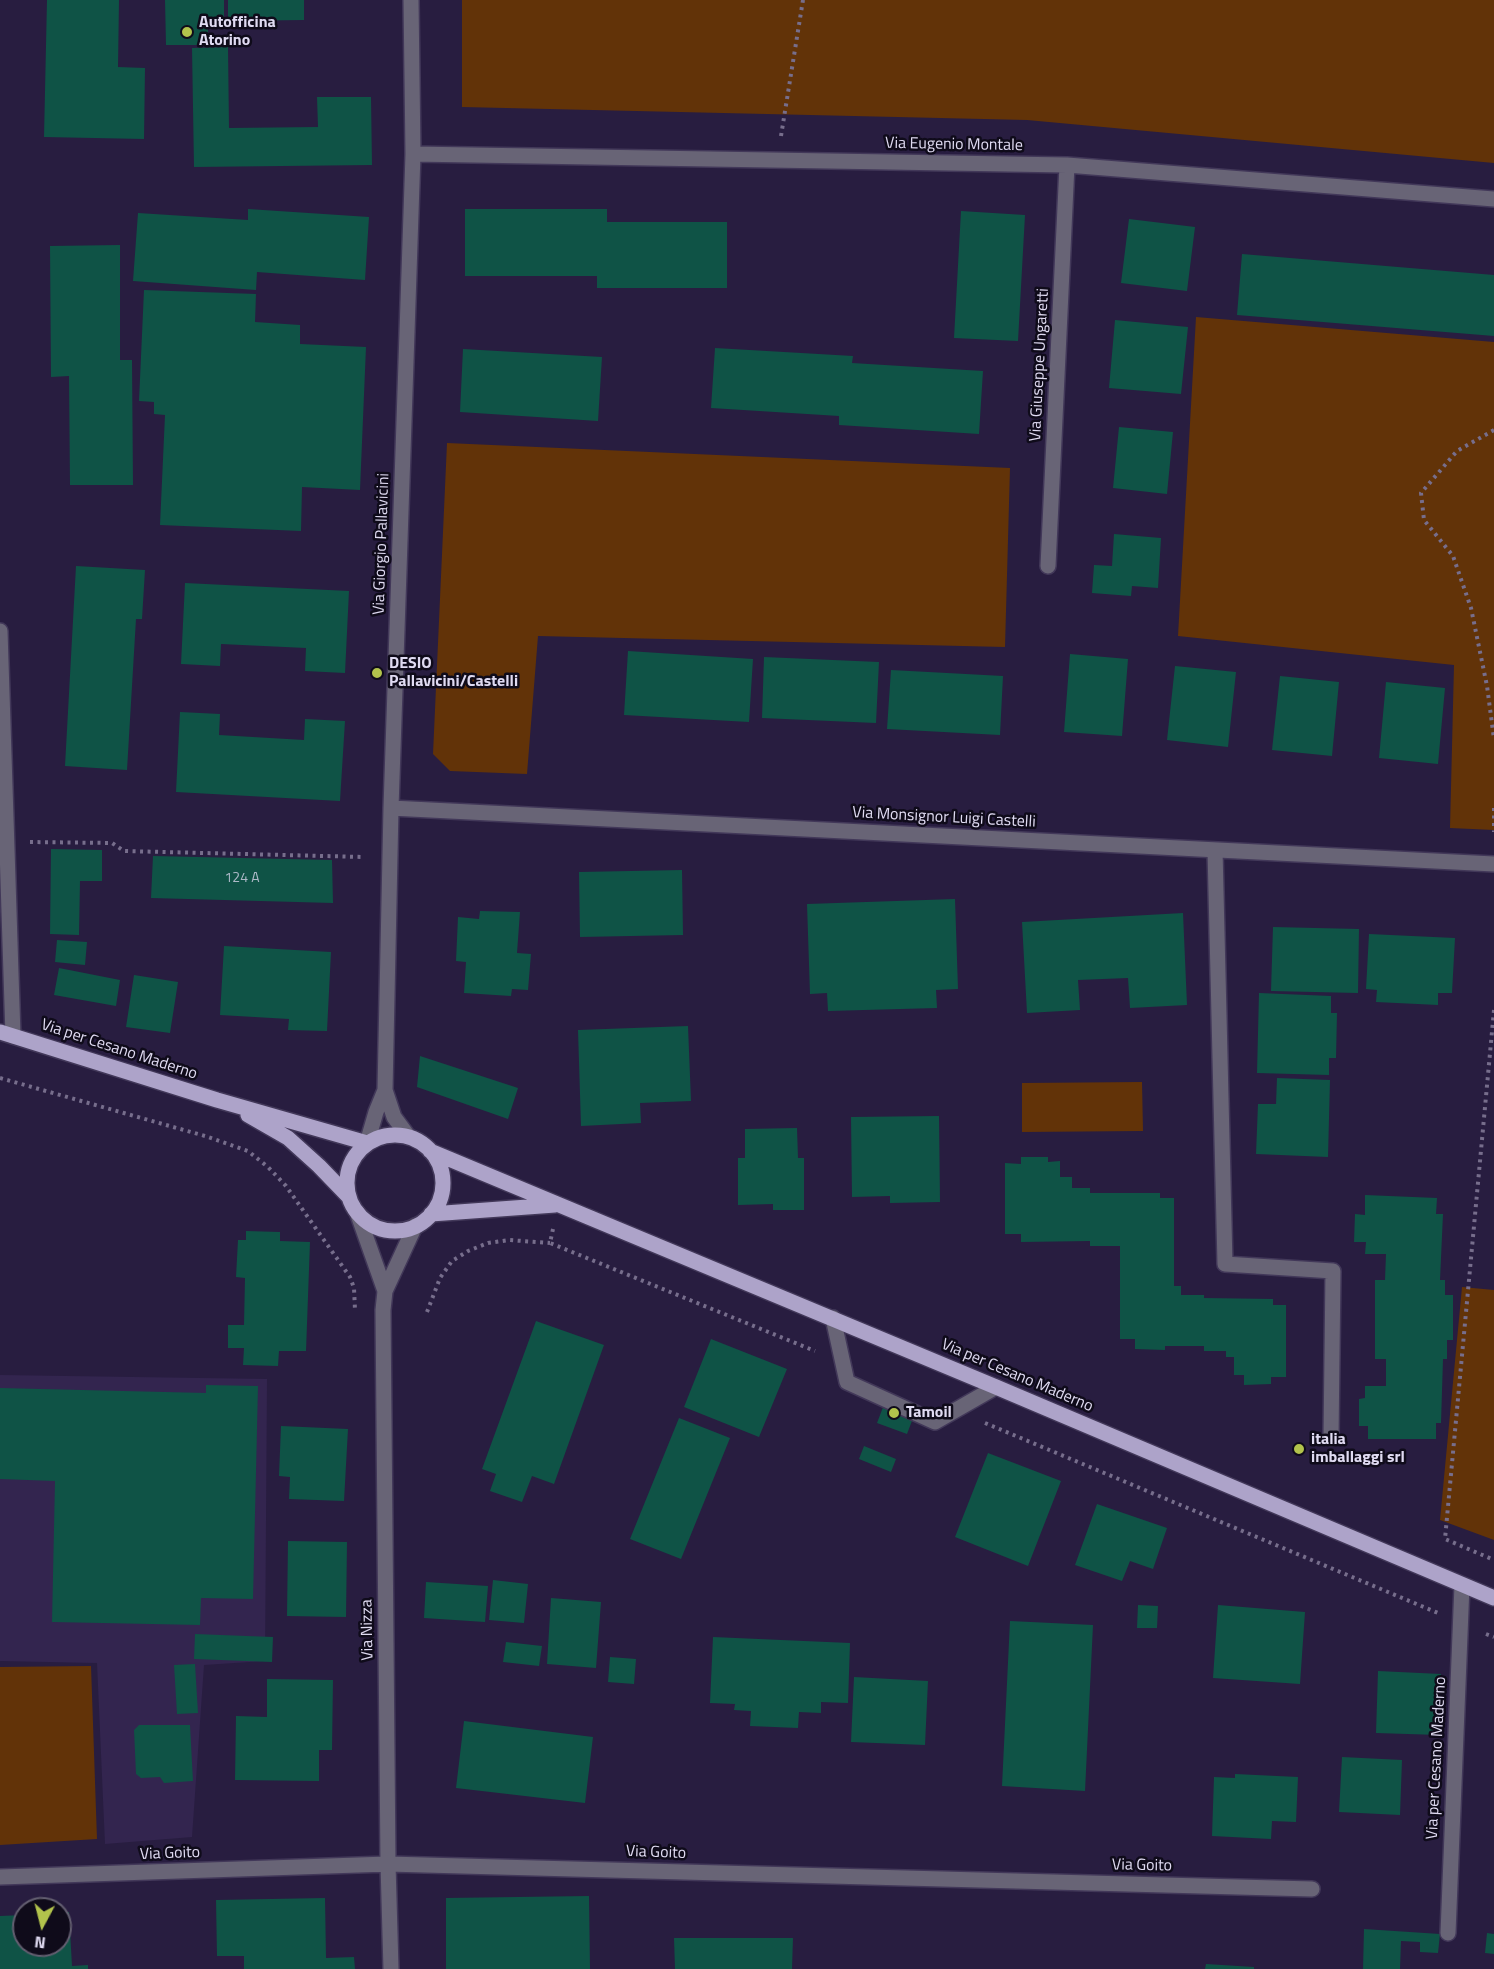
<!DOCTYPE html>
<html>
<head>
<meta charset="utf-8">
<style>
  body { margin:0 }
  #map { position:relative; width:1494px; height:1969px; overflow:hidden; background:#281d40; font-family:"Titillium Web",sans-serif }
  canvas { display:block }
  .north { position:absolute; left:12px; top:1897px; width:60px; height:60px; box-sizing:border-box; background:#0f0b1a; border:2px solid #635e70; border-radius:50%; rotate:187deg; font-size:16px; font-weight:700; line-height:24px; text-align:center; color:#e0dbf2 }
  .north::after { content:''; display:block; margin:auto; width:21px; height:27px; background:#b2c34c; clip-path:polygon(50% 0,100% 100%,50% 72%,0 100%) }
</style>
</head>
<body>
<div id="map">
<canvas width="1494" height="1969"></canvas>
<div class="north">N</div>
</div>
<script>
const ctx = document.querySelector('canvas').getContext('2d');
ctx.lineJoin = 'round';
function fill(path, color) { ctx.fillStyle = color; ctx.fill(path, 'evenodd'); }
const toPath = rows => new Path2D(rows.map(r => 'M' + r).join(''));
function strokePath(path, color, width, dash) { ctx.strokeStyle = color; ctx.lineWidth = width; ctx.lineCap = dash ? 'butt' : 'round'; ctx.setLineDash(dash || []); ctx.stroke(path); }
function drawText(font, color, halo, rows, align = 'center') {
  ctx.font = font + ' "Titillium Web",sans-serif'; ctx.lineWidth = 5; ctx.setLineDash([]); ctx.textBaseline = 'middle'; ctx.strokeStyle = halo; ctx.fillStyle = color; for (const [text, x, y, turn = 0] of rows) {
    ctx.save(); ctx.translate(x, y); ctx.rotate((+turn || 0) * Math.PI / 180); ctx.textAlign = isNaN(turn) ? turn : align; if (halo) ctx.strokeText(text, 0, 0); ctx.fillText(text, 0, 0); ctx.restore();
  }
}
const built = toPath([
  [0,1375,267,1379,265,1661,204,1665,192,1837,105,1844,97,1663,0,1661]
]);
const green = toPath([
  [462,0,1494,0,1494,163,1027,120,462,107],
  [1196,317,1494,342,1494,830,1450,828,1454,665,1178,636],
  [447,443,1010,468,1005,647,538,636,527,774,450,771,433,754],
  [1142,1082,1143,1131,1022,1132,1022,1083],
  [1462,1287,1494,1290,1494,1540,1440,1520],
  [91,1666,97,1839,0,1845,0,1667]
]);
const building = toPath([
  [47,0,119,0,118,67,145,68,144,139,44,137],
  [165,0,224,0,224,19,208,19,208,45,166,45],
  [228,0,304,0,304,20,228,21],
  [228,47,229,128,318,127,317,97,371,97,372,165,194,167,192,48],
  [248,209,369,217,365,280,257,272,256,290,133,281,138,213,248,220],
  [465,209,607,209,607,222,727,222,727,288,597,288,597,276,465,276],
  [961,211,1025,215,1018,341,954,338],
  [1129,219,1195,227,1187,291,1121,283],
  [120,245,120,360,132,360,133,485,70,485,69,376,51,377,50,246],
  [1242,254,1494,275,1494,336,1237,315],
  [144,290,256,294,255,322,300,325,300,344,366,347,360,490,302,487,301,531,160,525,165,415,154,414,154,402,139,401],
  [1115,320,1188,327,1181,394,1109,388],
  [715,348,853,356,852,363,983,371,979,434,839,425,839,416,711,408],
  [463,349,602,357,598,421,460,412],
  [1119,427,1173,432,1167,494,1113,488],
  [1114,534,1161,538,1158,588,1132,586,1131,596,1092,593,1094,565,1112,566],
  [76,566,145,570,142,619,136,619,127,770,65,766],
  [185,583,349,591,345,673,305,671,306,648,221,644,220,666,181,664],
  [628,651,753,659,749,722,624,715],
  [1070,654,1128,659,1122,736,1064,732],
  [764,657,879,662,876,723,762,718],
  [1175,666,1236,672,1228,747,1167,740],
  [891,670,1003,676,1000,735,887,729],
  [1280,676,1339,682,1332,756,1272,750],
  [1386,682,1445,688,1438,764,1379,758],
  [180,712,220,714,219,735,304,740,305,719,345,721,340,801,176,792],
  [51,849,102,850,102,881,80,881,79,935,50,934],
  [153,856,332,860,333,903,151,898],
  [682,870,683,935,580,937,579,872],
  [955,899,958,989,936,990,937,1008,828,1011,827,993,810,994,807,904],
  [480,911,520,912,517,953,531,954,528,990,512,989,511,996,464,993,466,962,456,961,458,917,479,919],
  [1183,913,1187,1005,1130,1008,1128,978,1078,980,1080,1010,1027,1013,1022,922],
  [1273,927,1359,929,1358,993,1271,991],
  [1369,934,1455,938,1452,993,1438,993,1438,1005,1376,1002,1377,990,1366,989],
  [57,940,87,942,85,965,55,962],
  [224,946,331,952,327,1031,288,1030,289,1019,220,1015],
  [59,968,120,980,116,1006,54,995],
  [134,975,178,982,170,1033,126,1027],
  [1259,993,1331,996,1331,1013,1337,1013,1336,1058,1329,1058,1329,1075,1257,1073],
  [688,1026,691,1101,640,1103,641,1123,581,1126,578,1030],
  [420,1056,518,1088,508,1119,417,1087],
  [1277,1078,1330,1080,1328,1157,1256,1154,1258,1104,1276,1104],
  [939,1116,940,1202,890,1203,890,1196,852,1197,851,1117],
  [797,1128,798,1158,804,1158,804,1210,773,1210,773,1204,738,1205,738,1158,745,1158,745,1129],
  [1021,1157,1048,1157,1048,1162,1060,1161,1060,1177,1072,1177,1072,1188,1090,1188,1090,1193,1160,1193,1160,1198,1174,1198,1174,1286,1181,1286,1181,1295,1204,1295,1204,1298,1273,1299,1273,1305,1286,1305,1286,1377,1271,1377,1271,1384,1244,1385,1244,1375,1234,1375,1234,1357,1226,1357,1226,1351,1204,1351,1204,1346,1165,1346,1165,1350,1135,1349,1135,1339,1120,1339,1120,1246,1090,1246,1090,1241,1021,1242,1021,1234,1005,1234,1005,1163,1021,1164],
  [1365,1195,1437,1198,1436,1214,1443,1214,1440,1280,1445,1280,1445,1295,1453,1295,1453,1340,1447,1340,1447,1359,1443,1359,1441,1423,1436,1423,1436,1439,1368,1439,1368,1426,1359,1426,1359,1399,1365,1398,1365,1386,1386,1386,1386,1359,1375,1359,1375,1280,1385,1280,1386,1254,1365,1254,1366,1242,1354,1242,1355,1214,1365,1215],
  [246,1231,280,1232,280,1241,310,1242,306,1351,279,1351,278,1366,243,1365,244,1348,228,1348,228,1325,244,1325,245,1278,236,1277,238,1240,246,1240],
  [536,1321,604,1345,554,1484,532,1476,522,1502,490,1491,496,1474,482,1469],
  [711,1339,787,1369,759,1437,684,1407],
  [206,1385,258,1386,253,1599,201,1598,200,1625,52,1622,55,1481,0,1479,0,1388,206,1393],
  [888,1394,918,1405,907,1434,877,1423],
  [679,1418,730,1438,681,1559,630,1539],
  [281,1426,348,1429,344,1501,289,1499,290,1477,279,1476],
  [864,1446,896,1459,891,1472,859,1459],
  [988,1453,1061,1481,1028,1566,955,1537],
  [1097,1504,1167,1528,1153,1569,1130,1561,1122,1581,1075,1565],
  [288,1541,347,1542,346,1617,287,1616],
  [493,1580,528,1584,524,1623,489,1620],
  [426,1582,488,1586,485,1622,424,1618],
  [551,1598,601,1602,596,1668,547,1664],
  [1138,1605,1158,1606,1157,1628,1137,1628],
  [1218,1605,1305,1612,1300,1684,1213,1678],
  [1010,1621,1093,1625,1085,1791,1002,1786],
  [195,1634,273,1637,272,1662,194,1659],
  [713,1637,850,1643,848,1703,821,1702,821,1713,799,1712,798,1728,750,1726,751,1711,734,1710,735,1704,710,1703],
  [506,1642,542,1646,539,1666,503,1662],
  [610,1657,636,1659,634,1684,608,1682],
  [195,1664,198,1713,177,1714,174,1665],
  [1378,1671,1441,1674,1439,1735,1376,1733],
  [854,1677,928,1681,925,1745,851,1742],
  [267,1679,333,1680,332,1750,319,1750,319,1781,235,1780,236,1716,267,1717],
  [464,1721,593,1737,585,1803,456,1788],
  [139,1725,190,1725,193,1781,164,1783,160,1777,141,1778,136,1774,134,1730],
  [1342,1757,1402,1760,1400,1815,1339,1812],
  [1235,1774,1298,1777,1296,1822,1272,1821,1271,1839,1212,1836,1214,1777,1235,1778],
  [589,1896,590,1969,446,1969,446,1898],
  [325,1898,326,1958,354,1957,355,1969,244,1969,244,1956,217,1956,216,1900],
  [69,1912,72,1966,88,1965,88,1969,0,1969,0,1916,24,1915,24,1945,60,1945,60,1913],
  [1364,1929,1440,1934,1438,1953,1420,1952,1420,1942,1401,1941,1400,1969,1363,1969],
  [1487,1933,1494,1934,1494,1954,1485,1953],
  [674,1938,793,1938,792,1969,675,1969],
  [1206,1964,1254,1967,1254,1969,1205,1969]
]);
const path = toPath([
  [781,136,803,0],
  [1494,430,1457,451,1421,493,1424,520,1453,556,1471,608,1487,686,1494,739],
  [1494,808,1494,832],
  [30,842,112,843,124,851,365,857],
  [1494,1010,1445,1539,1494,1560],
  [0,1078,205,1136,248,1151,268,1167,286,1186,350,1277,354,1288,355,1310],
  [553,1229,550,1243,815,1351],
  [427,1312,440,1278,452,1261,468,1251,488,1243,509,1240,550,1243],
  [985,1423,1438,1613],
  [1486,1634,1494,1637]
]);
const minor = toPath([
  [413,154,1067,165,1494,199],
  [1048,566,1067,165],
  [0,631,13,1036],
  [391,808,1494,864],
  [1215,850,1225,1264,1333,1271,1331,1438],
  [408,1136,394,1117,385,1090,391,808,413,154,411,0],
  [367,1143,376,1112,385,1090],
  [357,1212,385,1291],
  [833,1318,847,1382,935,1422,996,1387],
  [0,1877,388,1864,1312,1889],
  [1448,1933,1462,1585],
  [391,1969,388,1864,383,1310,385,1291,415,1226]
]);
const major = toPath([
  [0,1032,217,1100,367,1143],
  [248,1115,288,1138,319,1166,348,1196],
  '347 1183a48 48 0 1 1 96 0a48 48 0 1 1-96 0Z',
  [430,1151,996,1387,1494,1598],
  [431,1214,555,1205]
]);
const markers = [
  [187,32,6,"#b2c34c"],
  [377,673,6,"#b2c34c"],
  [894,1413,6,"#b2c34c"],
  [1299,1449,6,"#b2c34c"]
];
const numberNames = [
  ["124 A",242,879]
];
const poiNames = [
  ["Autofficina",199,23],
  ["Atorino",199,41],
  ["DESIO",389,664],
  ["Pallavicini/Castelli",389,682],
  ["Tamoil",906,1413],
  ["italia",1311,1440],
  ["imballaggi srl",1311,1458]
];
const streetNames = [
  ["Via Eugenio Montale",954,145,1],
  ["Via Giuseppe Ungaretti",1040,365,-87],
  ["Via Giorgio Pallavicini",382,544,-88],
  ["Via Monsignor Luigi Castelli",944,818,3],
  ["Via per Cesano Maderno",119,1050,18],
  ["Via per Cesano Maderno",1017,1376,23],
  ["Via Nizza",368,1630,-91],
  ["Via per Cesano Maderno",1437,1758,-87],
  ["Via Goito",656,1853,2],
  ["Via Goito",170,1854,-2],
  ["Via Goito",1142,1866,1]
];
fill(built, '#33254f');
fill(green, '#623308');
fill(building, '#0f5346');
strokePath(minor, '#423859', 18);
strokePath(major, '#423859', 18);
strokePath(path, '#776e8c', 4, [3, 4.5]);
strokePath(minor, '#686476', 15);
strokePath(major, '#ada3c9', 15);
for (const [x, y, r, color] of markers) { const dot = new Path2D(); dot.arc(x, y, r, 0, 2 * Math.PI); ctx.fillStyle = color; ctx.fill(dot); strokePath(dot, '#0f0b1a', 2); }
drawText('14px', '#acb9c7', null, numberNames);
drawText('bold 16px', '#e0dbf2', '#0f0b1a', poiNames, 'left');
drawText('16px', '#e0dbf2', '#0f0b1a', streetNames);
</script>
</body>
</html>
